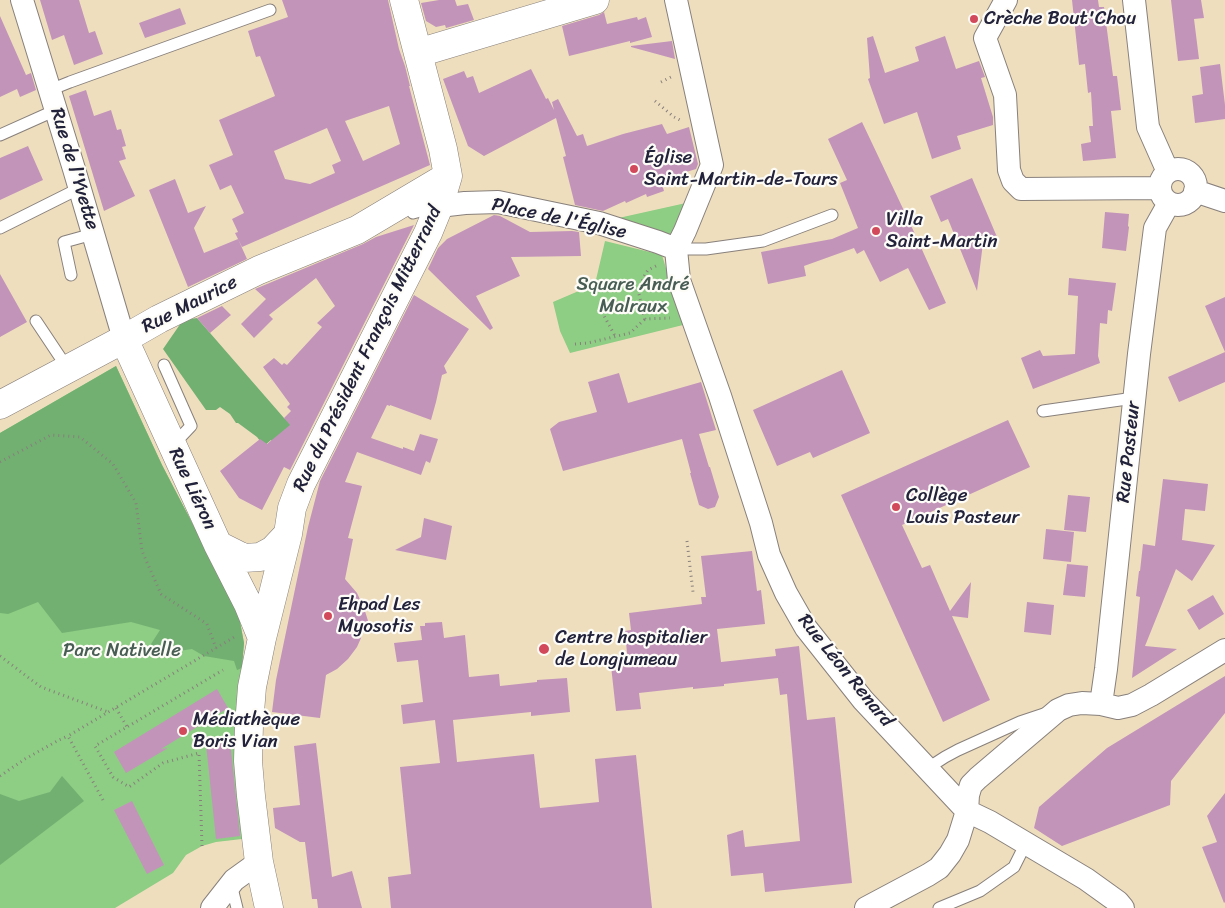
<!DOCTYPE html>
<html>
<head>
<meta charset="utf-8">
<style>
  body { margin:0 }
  canvas { display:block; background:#eedebd }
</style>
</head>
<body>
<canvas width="1225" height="908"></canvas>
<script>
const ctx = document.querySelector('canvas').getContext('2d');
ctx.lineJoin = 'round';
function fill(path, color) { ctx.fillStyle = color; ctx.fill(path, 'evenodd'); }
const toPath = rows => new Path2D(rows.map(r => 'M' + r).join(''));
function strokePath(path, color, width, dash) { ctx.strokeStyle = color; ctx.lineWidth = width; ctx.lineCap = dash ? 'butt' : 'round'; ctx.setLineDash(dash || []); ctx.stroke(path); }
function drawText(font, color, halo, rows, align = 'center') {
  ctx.font = font + ' Sriracha,sans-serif'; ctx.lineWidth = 4.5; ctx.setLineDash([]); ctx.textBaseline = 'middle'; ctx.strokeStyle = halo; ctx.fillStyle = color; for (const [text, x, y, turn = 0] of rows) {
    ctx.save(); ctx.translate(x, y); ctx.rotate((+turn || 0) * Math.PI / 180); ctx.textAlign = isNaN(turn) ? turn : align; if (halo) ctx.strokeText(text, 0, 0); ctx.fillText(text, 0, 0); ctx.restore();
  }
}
const green = toPath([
  [686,203,671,235,657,232,614,219],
  [605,241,662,255,683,325,570,353,560,331,553,302,595,284],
  [116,366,162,465,238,611,244,643,237,719,242,839,216,842,202,846,186,855,173,873,115,908,0,908,0,433]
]);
const forest = toPath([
  [197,318,284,418,294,425,277,447,271,440,264,446,257,437,238,423,236,423,230,414,220,407,216,410,206,410,163,349,183,320],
  [116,366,162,465,238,611,244,643,242,668,237,670,234,661,204,656,192,649,159,654,144,655,160,630,131,622,62,633,38,602,8,614,0,613,0,433],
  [62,776,84,801,0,865,0,794,19,801,50,792]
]);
const building = toPath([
  [40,0,79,0,89,33,95,31,103,54,74,65,64,35,52,40],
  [282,0,388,0,399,49,405,66,410,86,409,86,430,165,242,247,235,233,238,232,232,219,244,213,231,185,220,190,209,165,233,155,219,120,275,96,260,56,256,57,248,31,288,17],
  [389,106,400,144,363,161,345,121],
  [327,128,341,161,332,165,335,173,310,184,285,179,274,151],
  [439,0,455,0,457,6,468,4,474,20,446,28,445,25,436,27,426,21,421,3],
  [1072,0,1098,0,1099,7,1104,7,1113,76,1117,76,1121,110,1111,111,1116,158,1083,161,1081,144,1091,142,1089,126,1093,126,1091,92,1088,93,1085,64,1079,65],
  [1171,0,1201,0,1204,18,1194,19,1199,59,1178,61],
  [180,8,186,24,145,38,139,23],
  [604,12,607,24,637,17,638,20,646,17,652,37,630,43,630,41,569,56,562,26,599,15],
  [0,16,26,75,31,73,36,90,20,97,17,89,0,97],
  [873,36,885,73,919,61,915,47,945,36,956,69,979,61,985,77,981,78,993,117,993,125,957,136,961,149,932,159,917,112,884,124,868,79,870,78,867,38],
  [672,41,675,59,631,47,631,46],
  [1220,64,1225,105,1225,119,1195,123,1192,96,1203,94,1200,67],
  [531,69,546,99,548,98,554,110,552,102,558,99,577,136,583,134,587,146,623,134,662,124,667,134,689,127,698,164,696,169,683,173,685,185,659,175,664,191,647,197,646,194,626,203,625,201,603,211,575,205,563,157,566,156,556,118,484,156,468,146,443,79,464,71,467,78,473,76,479,93],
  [86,90,94,116,111,110,117,130,121,129,126,146,122,147,126,159,119,161,135,196,104,211,69,96],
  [862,122,915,234,946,303,929,310,908,268,880,282,864,250,857,254,854,248,804,266,806,276,768,284,761,252,832,239,858,228,840,183,847,180,828,139],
  [28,146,43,180,0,200,0,158],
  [972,178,997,237,984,235,977,291,948,219,941,222,930,196],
  [175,179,188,213,206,206,194,228,204,253,238,239,247,259,188,287,149,190],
  [1105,212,1129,214,1128,226,1129,227,1126,251,1102,248],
  [494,215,500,216,530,232,572,231,579,232,581,256,511,257,520,276,476,296,493,328,490,330,428,269,438,248,447,239],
  [414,225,290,470,284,467,262,510,239,498,220,471,260,439,267,444,290,425,284,418,291,411,287,407,290,404,263,367,274,358,282,365,284,363,287,365,322,327,317,323,335,306,316,278,269,315,273,319,254,338,241,324,266,299,255,289,363,244,376,237],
  [0,274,27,322,0,337],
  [1069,278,1116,283,1112,311,1108,310,1107,324,1100,323,1098,356,1100,363,1033,389,1021,358,1040,350,1043,356,1075,354,1078,296,1068,295],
  [414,295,469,329,444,366,447,373,442,375,436,402,431,420,390,405,390,406,387,405,371,438,403,449,403,447,414,451,420,434,438,439,430,463,426,461,421,475,357,452,345,482,362,486,348,538,353,539,345,579,357,593,364,608,369,624,363,625,361,638,357,647,348,659,337,669,326,675,320,718,272,712,276,680,308,527,320,481],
  [1225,297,1225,382,1179,402,1168,377,1225,352,1205,306],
  [222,306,231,315,210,333,197,318],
  [842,370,870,433,813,458,810,452,777,466,753,410],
  [619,373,628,403,701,382,716,430,699,434,709,467,710,467,719,497,715,507,708,509,699,505,690,473,691,473,682,439,563,471,550,429,559,422,597,412,588,382],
  [1008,420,1030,467,902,525,922,568,930,565,950,611,971,582,968,618,952,616,990,700,943,722,841,495],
  [1163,479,1208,484,1205,511,1185,509,1182,540,1215,545,1192,581,1176,569,1145,646,1177,649,1132,678,1140,597,1136,596,1139,571,1140,571,1143,544,1155,546],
  [1068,495,1090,497,1086,532,1064,530],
  [424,518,452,526,446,560,395,550,421,537],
  [1046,529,1074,532,1071,562,1043,559],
  [752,551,757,591,761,590,765,624,717,629,721,662,776,656,775,649,799,646,807,720,835,717,852,883,765,892,763,873,731,876,727,835,743,830,745,847,800,841,787,694,780,695,778,678,724,684,724,686,693,689,693,687,639,693,641,709,616,711,611,666,628,664,625,631,631,630,629,613,702,604,701,597,706,597,701,556],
  [1067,564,1088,566,1085,597,1063,595],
  [1213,595,1224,614,1199,630,1187,610],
  [1027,602,1054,605,1051,635,1024,632],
  [442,622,444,638,465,635,469,677,499,674,500,686,537,682,537,680,567,678,570,712,531,716,531,712,453,720,457,762,534,754,540,808,599,802,595,759,636,755,652,908,391,908,388,877,411,874,400,767,440,763,435,720,403,724,401,705,423,702,418,660,397,662,394,643,422,640,420,626,425,626,425,623],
  [1225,676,1225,713,1171,781,1170,805,1062,846,1034,828,1039,807,1107,748],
  [217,689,228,708,161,749,168,748,126,773,114,752],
  [230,741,240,836,216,839,206,744],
  [316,743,332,877,352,871,362,908,318,908,317,899,312,899,305,842,300,842,275,828,273,808,300,805,294,746],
  [1225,793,1225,902,1224,903,1202,847,1217,842,1207,816],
  [132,801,164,865,147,874,114,810]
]);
const path = toPath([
  [661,82,673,76],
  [655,101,674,117,680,120],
  [656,266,648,270,643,278,639,294,645,319,670,318],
  [602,312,615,336],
  [575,344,588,343,630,333,645,319],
  [0,462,51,435,80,437,113,464,136,503,142,551,161,594,207,624,216,648],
  [687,541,693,592],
  [0,656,41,687,108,712],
  [116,708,127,727],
  [0,776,25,759,59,740,68,736],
  [103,800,68,736,216,648,236,636,236,635],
  [202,846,199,753,163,763,129,787,113,777,95,746,223,670]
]);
const lane = toPath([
  [50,90,70,82,270,10],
  [0,135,56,110],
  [413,213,435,207],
  [0,228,80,188],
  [676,249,706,249,763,241,832,215],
  [71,275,64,242,93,234],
  [36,321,68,369],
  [164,365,191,426,173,445],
  [1043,411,1134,398],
  [928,768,945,757,958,750,1020,722,1044,714],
  [231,884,237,908],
  [939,908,980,891,1014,867,1026,843]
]);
const street = toPath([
  [22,0,74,169,124,339],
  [1006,0,985,38,1005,95,1009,170,1013,181,1021,189,1160,188],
  [1134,0,1148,127,1168,172],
  '1160 187a18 18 0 1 1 36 0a18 18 0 1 1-36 0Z',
  [1195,191,1225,201],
  [439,206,465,203,498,202,599,223,658,242,676,249],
  [676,249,679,280,720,396,761,523,769,555,786,593,806,628,863,700,967,811,990,822,1086,879,1118,902,1123,908],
  [676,249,685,231,712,165,676,0],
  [1101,704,1106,669,1139,354,1155,228,1169,203],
  [212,908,234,880,259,862],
  [866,908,928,875,939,868,950,854,958,840,967,811,968,795,971,785,978,778,1058,710,1069,705,1082,703,1101,704,1118,708,1132,705,1151,695,1225,650]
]);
const secondary = toPath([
  [418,53,595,0],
  [124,339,218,545,248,604,262,638],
  [0,405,124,339,159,319,259,270,357,230,448,176],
  [218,545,244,558,260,557,273,550,288,534],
  [269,908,259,862,251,796,248,761,249,725,252,687,262,638,288,534,292,508,301,484,428,233,439,206,448,176,443,149,404,0]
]);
const markers = [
  [974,19,5,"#d1495b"],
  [634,169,5,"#d1495b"],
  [876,231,5,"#d1495b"],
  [896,507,5,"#d1495b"],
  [328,616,5,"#d1495b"],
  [544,649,6,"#d1495b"],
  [183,731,5,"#d1495b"]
];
const poiNames = [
  ["Crèche Bout'Chou",984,19],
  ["Église",644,158],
  ["Saint-Martin-de-Tours",644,180],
  ["Villa",886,220],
  ["Saint-Martin",886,242],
  ["Collège",906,496],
  ["Louis Pasteur",906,518],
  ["Ehpad Les",338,605],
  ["Myosotis",338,627],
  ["Centre hospitalier",555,638],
  ["de Longjumeau",555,660],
  ["Médiathèque",193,720],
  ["Boris Vian",193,742]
];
const streetNames = [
  ["Rue de l'Yvette",74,169,73],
  ["Place de l'Église",559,219,12],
  ["Rue Maurice",190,305,-27],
  ["Rue du Président François Mitterrand",368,349,-64],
  ["Rue Pasteur",1129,452,-84],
  ["Rue Liéron",192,489,65],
  ["Rue Léon Renard",845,671,51]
];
const parkNames = [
  ["Square André",633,285],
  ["Malraux",633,307],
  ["Parc Nativelle",122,651]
];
fill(green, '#8ecd84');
fill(forest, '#72b072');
fill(building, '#c394ba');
strokePath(lane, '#88807c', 13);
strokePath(street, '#88807c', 24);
strokePath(secondary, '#88807c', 29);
strokePath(path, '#88807c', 3, [1, 4]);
strokePath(lane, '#fff', 11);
strokePath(street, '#fff', 22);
strokePath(secondary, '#fff', 28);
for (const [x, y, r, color] of markers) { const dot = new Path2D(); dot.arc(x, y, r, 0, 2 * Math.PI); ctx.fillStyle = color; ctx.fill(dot); strokePath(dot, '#fdfcf7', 2); }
drawText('19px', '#22223b', '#fdfcf7', poiNames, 'left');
drawText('19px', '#22223b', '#fdfcf7', streetNames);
drawText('19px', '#485e55', '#fdfcf7', parkNames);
</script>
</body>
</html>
